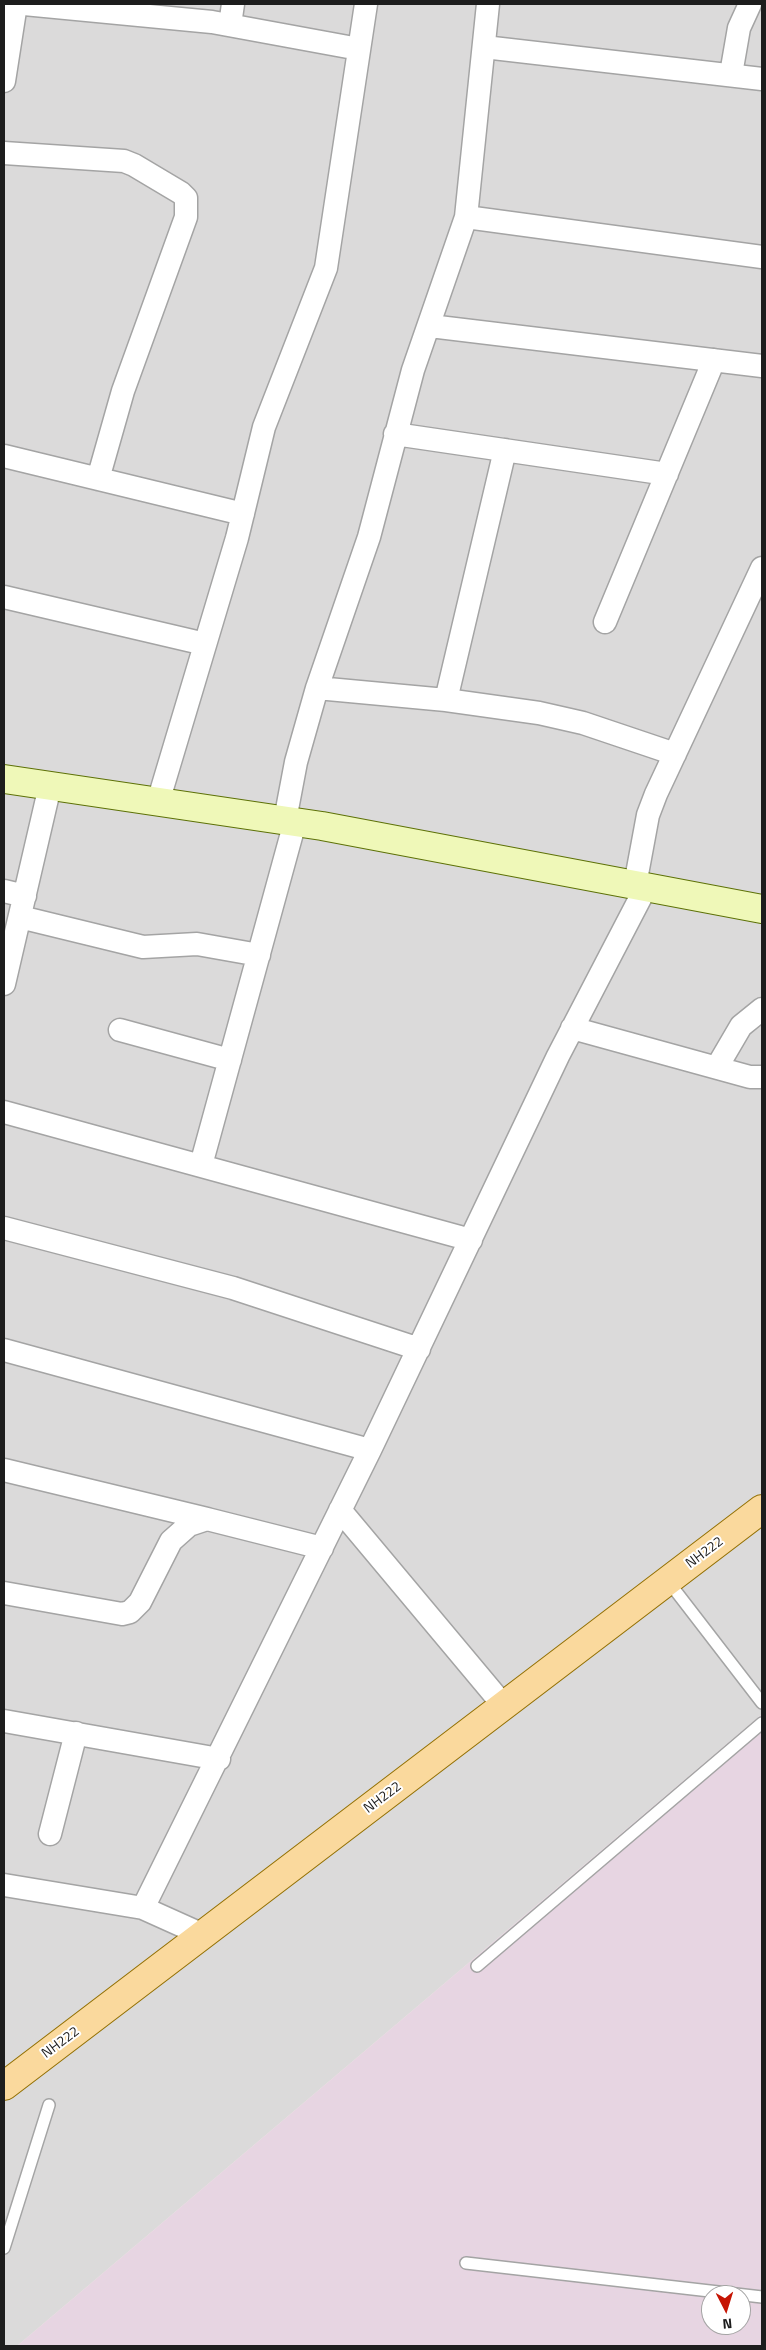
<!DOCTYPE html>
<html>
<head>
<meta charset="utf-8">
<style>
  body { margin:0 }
  #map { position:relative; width:766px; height:2350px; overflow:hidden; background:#eeebe3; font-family:"Titillium Web",sans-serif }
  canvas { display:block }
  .frame { position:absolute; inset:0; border:5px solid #1d1d1d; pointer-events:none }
  .north { position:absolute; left:701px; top:2285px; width:50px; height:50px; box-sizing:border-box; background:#fff; border:1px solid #a5a5a5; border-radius:50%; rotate:175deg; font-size:14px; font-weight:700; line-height:20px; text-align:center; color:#1d1d1d }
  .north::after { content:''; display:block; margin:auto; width:18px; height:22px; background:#c61504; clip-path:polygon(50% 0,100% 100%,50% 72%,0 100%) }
</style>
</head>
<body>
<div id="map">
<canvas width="766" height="2350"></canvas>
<div class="frame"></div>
<div class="north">N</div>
</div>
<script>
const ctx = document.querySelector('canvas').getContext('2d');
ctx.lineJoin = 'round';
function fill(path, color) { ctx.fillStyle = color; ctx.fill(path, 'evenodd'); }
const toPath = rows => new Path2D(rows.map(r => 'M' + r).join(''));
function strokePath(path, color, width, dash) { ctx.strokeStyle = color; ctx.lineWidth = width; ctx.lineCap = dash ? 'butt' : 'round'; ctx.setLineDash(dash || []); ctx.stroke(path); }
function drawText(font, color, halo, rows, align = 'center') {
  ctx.font = font + ' "Titillium Web",sans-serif'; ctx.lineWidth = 4; ctx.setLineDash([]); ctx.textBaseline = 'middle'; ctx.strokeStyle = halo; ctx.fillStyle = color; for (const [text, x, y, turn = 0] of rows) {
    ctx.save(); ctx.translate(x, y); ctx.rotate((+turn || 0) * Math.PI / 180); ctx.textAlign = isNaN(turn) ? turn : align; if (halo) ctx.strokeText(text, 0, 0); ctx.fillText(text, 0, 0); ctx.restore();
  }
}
const residential = toPath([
  [4,4,762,4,762,1714,17,2346,4,2346]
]);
const industrial = toPath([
  [762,1714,762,2346,17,2346],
  [711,2295,741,2295,741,2325,711,2325]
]);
const lane = toPath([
  [668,1581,762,1703],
  [477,1966,762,1723],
  [4,2248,49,2105],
  [466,2263,762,2297]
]);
const street = toPath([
  [24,4,212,22,359,49],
  [230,25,233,4],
  [484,47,762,79],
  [731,74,739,28,750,4],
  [4,81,16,4],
  [4,153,124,161,134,165,181,193,186,198,186,217,123,391,98,479],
  [466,217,762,257],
  [430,326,762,366],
  [395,434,667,474],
  [4,456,243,514],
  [4,597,205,644],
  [605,622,714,360],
  [317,688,446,700,539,713,583,723,675,754],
  [446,700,505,450],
  [158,802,237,538,264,427,326,268,366,4],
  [285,820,296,762,317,688,369,537,413,370,466,217,488,4],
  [635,885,648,815,656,794,762,568],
  [4,891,25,896],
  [20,917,143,947,197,944,259,955],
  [4,984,50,786],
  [572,1028,750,1077,762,1077],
  [120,1030,230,1060],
  [717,1067,741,1026,762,1009],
  [4,1112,471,1240],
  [201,1165,295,822],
  [4,1228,233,1288,419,1349],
  [4,1350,370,1450],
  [4,1470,207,1519],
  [340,1510,504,1706],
  [4,1593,122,1614,130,1612,140,1602,171,1541,189,1525,207,1519,322,1548],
  [4,1721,219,1759],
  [50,1834,76,1733],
  [4,1885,143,1908,203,1935],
  [143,1908,370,1450,558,1056,646,887]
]);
const secondary = toPath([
  [4,779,322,826,762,909]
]);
const primary = toPath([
  [4,2086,762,1509]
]);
const streetNames = [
  ["NH222",705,1553,-37],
  ["NH222",383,1798,-37],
  ["NH222",61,2043,-37]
];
fill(residential, '#dbdada');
fill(industrial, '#e7d5e2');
strokePath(lane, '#a4a4a4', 14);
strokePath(street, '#a4a4a4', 25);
strokePath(secondary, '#5d7107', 30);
strokePath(primary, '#937003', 30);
strokePath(lane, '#fff', 11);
strokePath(street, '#fff', 22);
strokePath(secondary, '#eff8b8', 28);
strokePath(primary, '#fad99d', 28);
drawText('14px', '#1d1d1d', '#fff', streetNames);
</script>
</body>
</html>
